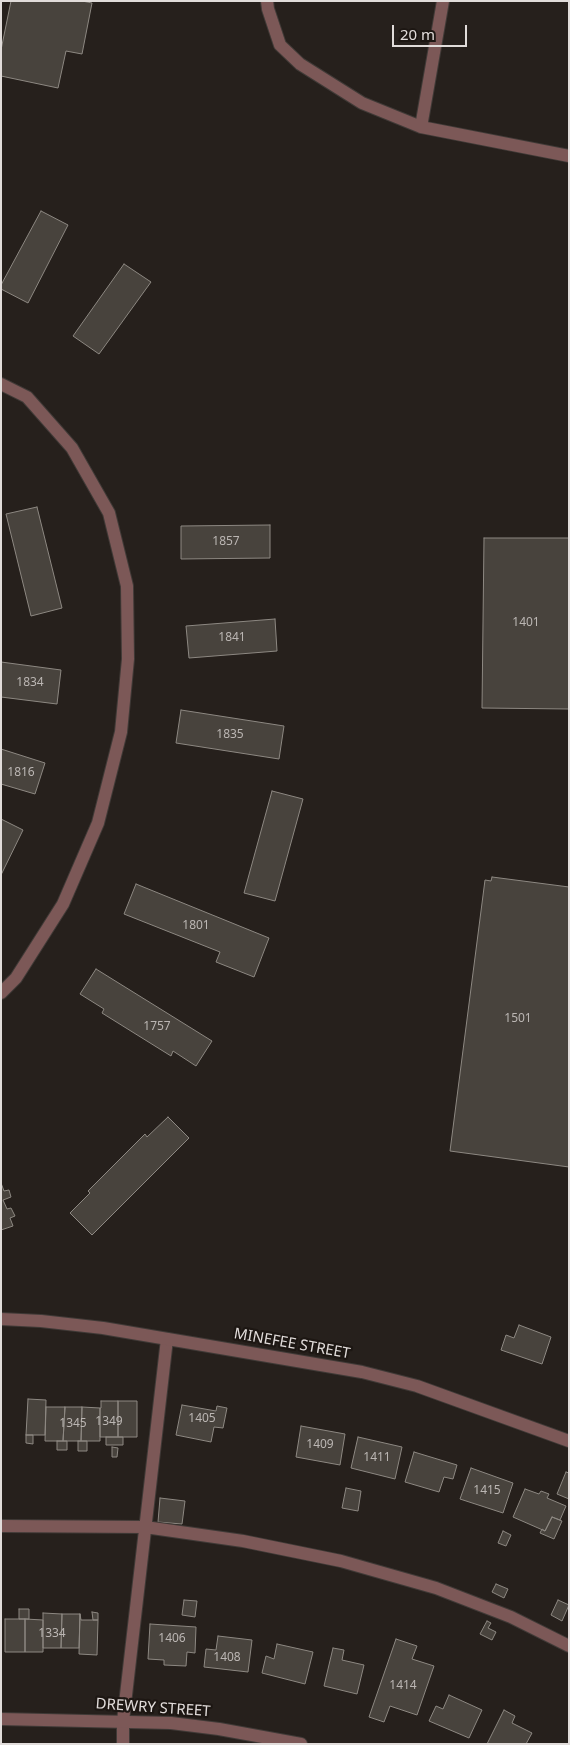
<!DOCTYPE html>
<html>
<head>
<meta charset="utf-8">
<style>
  body { margin:0 }
  #map { position:relative; width:570px; height:1745px; overflow:hidden; background:#26201c; font-family:"Noto Sans",sans-serif }
  canvas { display:block }
  .frame { position:absolute; inset:0; border:2px solid #e1dcda; pointer-events:none }
  .scale { position:absolute; left:392px; top:25px; width:75px; height:22px; box-sizing:border-box; border:2px solid #e1dcda; border-top:0; padding-left:6px; font-size:15px; line-height:18px; white-space:nowrap; color:#e1dcda; -webkit-text-stroke:4px #1d1713; paint-order:stroke }
</style>
</head>
<body>
<div id="map">
<canvas width="570" height="1745"></canvas>
<div class="frame"></div>
<div class="scale">20 m</div>
</div>
<script>
const ctx = document.querySelector('canvas').getContext('2d');
ctx.lineJoin = 'round';
function fill(path, color) { ctx.fillStyle = color; ctx.fill(path, 'evenodd'); }
const toPath = rows => new Path2D(rows.map(r => 'M' + r).join(''));
function strokePath(path, color, width, dash) { ctx.strokeStyle = color; ctx.lineWidth = width; ctx.lineCap = dash ? 'butt' : 'round'; ctx.setLineDash(dash || []); ctx.stroke(path); }
function drawText(font, color, halo, rows, align = 'center') {
  ctx.font = font + ' "Noto Sans",sans-serif'; ctx.lineWidth = 4.5; ctx.setLineDash([]); ctx.textBaseline = 'middle'; ctx.strokeStyle = halo; ctx.fillStyle = color; for (const [text, x, y, turn = 0] of rows) {
    ctx.save(); ctx.translate(x, y); ctx.rotate((+turn || 0) * Math.PI / 180); ctx.textAlign = isNaN(turn) ? turn : align; if (halo) ctx.strokeText(text, 0, 0); ctx.fillText(text, 0, 0); ctx.restore();
  }
}
const building = toPath([
  [11,1,82,1,92,3,82,54,66,51,58,88,1,76,1,50,11,1],
  [41,211,68,225,28,303,1,289,1,285,41,211],
  [124,264,151,282,99,354,73,336,124,264],
  [37,507,62,608,31,616,6,514,37,507],
  [270,525,270,558,181,559,181,526,270,525],
  [484,538,569,538,569,709,482,708,484,538],
  [275,619,277,651,189,658,186,626,275,619],
  [1,662,61,670,57,704,1,697,1,662],
  [181,710,284,726,279,759,176,743,181,710],
  [1,749,45,763,35,794,1,784,1,749],
  [272,791,303,799,275,901,244,893,272,791],
  [1,819,23,830,1,875,1,819],
  [492,877,569,887,569,1167,450,1151,485,880,491,881,492,877],
  [136,884,269,938,254,977,216,962,220,952,124,914,136,884],
  [96,969,212,1041,196,1066,173,1051,171,1056,102,1013,104,1009,80,994,96,969],
  [168,1117,189,1138,92,1235,70,1213,90,1193,88,1191,145,1134,147,1137,168,1117],
  [1,1183,4,1191,9,1190,11,1197,3,1200,7,1209,11,1208,15,1216,10,1218,13,1226,1,1230,1,1183],
  [519,1325,551,1337,542,1364,501,1350,506,1335,514,1338,519,1325],
  [28,1399,46,1400,45,1435,26,1435,28,1399],
  [101,1401,118,1401,118,1437,100,1437,100,1408,101,1408,101,1401],
  [118,1401,137,1401,137,1437,118,1437,118,1401],
  [182,1405,216,1411,217,1406,227,1408,223,1428,214,1427,211,1442,176,1435,182,1405],
  [46,1407,65,1407,63,1441,45,1441,46,1407],
  [65,1407,82,1407,81,1441,63,1441,65,1407],
  [82,1407,100,1408,100,1441,81,1441,82,1407],
  [301,1426,345,1434,340,1465,296,1457,301,1426],
  [26,1435,33,1435,33,1444,26,1443,26,1435],
  [106,1437,123,1437,123,1445,106,1445,106,1437],
  [358,1437,402,1447,395,1479,351,1468,358,1437],
  [57,1441,67,1441,67,1450,57,1450,57,1441],
  [78,1441,87,1441,87,1451,78,1451,78,1441],
  [112,1447,118,1448,117,1457,112,1457,112,1447],
  [414,1452,457,1465,453,1479,444,1477,439,1492,405,1482,414,1452],
  [471,1468,513,1483,503,1513,460,1499,471,1468],
  [566,1472,569,1473,569,1499,557,1494,566,1472],
  [346,1488,361,1491,358,1511,342,1508,346,1488],
  [525,1489,539,1494,541,1491,549,1494,547,1498,566,1506,560,1520,552,1517,545,1531,513,1517,525,1489],
  [160,1498,185,1501,182,1524,158,1522,160,1498],
  [552,1517,562,1521,554,1539,540,1533,542,1529,545,1531,552,1517],
  [503,1531,511,1535,506,1546,498,1543,503,1531],
  [496,1584,508,1589,504,1598,492,1592,496,1584],
  [184,1600,197,1601,195,1617,182,1615,184,1600],
  [558,1600,569,1605,562,1621,551,1615,558,1600],
  [19,1609,29,1609,29,1619,19,1619,19,1609],
  [92,1612,98,1613,98,1620,93,1620,92,1612],
  [43,1613,62,1614,61,1648,43,1648,43,1613],
  [62,1614,80,1614,79,1648,61,1648,62,1614],
  [80,1614,81,1620,98,1620,97,1655,79,1654,80,1614],
  [5,1619,25,1619,25,1652,5,1652,5,1619],
  [25,1619,43,1620,43,1652,25,1652,25,1619],
  [487,1621,491,1623,488,1628,496,1632,492,1640,480,1634,487,1621],
  [150,1624,196,1627,195,1653,187,1652,186,1666,164,1665,164,1660,148,1659,150,1624],
  [218,1636,252,1640,248,1672,204,1667,206,1649,216,1650,218,1636],
  [396,1639,417,1646,412,1659,434,1666,417,1715,390,1706,384,1722,369,1717,396,1639],
  [277,1644,313,1652,305,1684,262,1673,266,1656,274,1659,277,1644],
  [333,1648,344,1650,342,1660,364,1665,357,1694,324,1686,333,1648],
  [449,1695,482,1710,469,1738,429,1721,436,1706,443,1709,449,1695],
  [504,1710,515,1716,512,1723,532,1733,526,1744,487,1744,504,1710]
]);
const service = toPath([
  [267,1,268,9,280,45,300,64,362,103,421,127,569,156],
  [421,127,443,1],
  [1,1526,145,1527,243,1541,341,1561,436,1588,511,1617,569,1646],
  [123,1744,123,1721,167,1339]
]);
const minor = toPath([
  [1,384,27,397,72,448,109,513,127,586,128,659,121,732,98,823,63,904,16,978,1,993],
  [1,1719,171,1723,219,1729,301,1744]
]);
const tertiary = toPath([
  [1,1319,41,1321,103,1328,362,1372,417,1386,569,1441]
]);
const numberNames = [
  ["1857",226,542],
  ["1401",526,623],
  ["1841",232,638],
  ["1834",30,683],
  ["1835",230,735],
  ["1816",21,773],
  ["1801",196,926],
  ["1501",518,1019],
  ["1757",157,1027],
  ["1405",202,1419],
  ["1349",109,1422],
  ["1345",73,1424],
  ["1409",320,1445],
  ["1411",377,1458],
  ["1415",487,1491],
  ["1334",52,1634],
  ["1406",172,1639],
  ["1408",227,1658],
  ["1414",403,1686]
];
const streetNames = [
  ["MINEFEE STREET",292,1344,10],
  ["DREWRY STREET",153,1708,4]
];
fill(building, '#48433d');
strokePath(building, '#8d8882', 1);
strokePath(service, '#403a37', 14);
strokePath(minor, '#403a37', 14);
strokePath(tertiary, '#403a37', 14);
strokePath(service, '#7c5857', 12);
strokePath(minor, '#7c5857', 12);
strokePath(tertiary, '#7c5857', 12);
drawText('12px', '#bbb6b3', null, numberNames);
drawText('15px', '#e1dcda', '#1d1713', streetNames);
</script>
</body>
</html>
